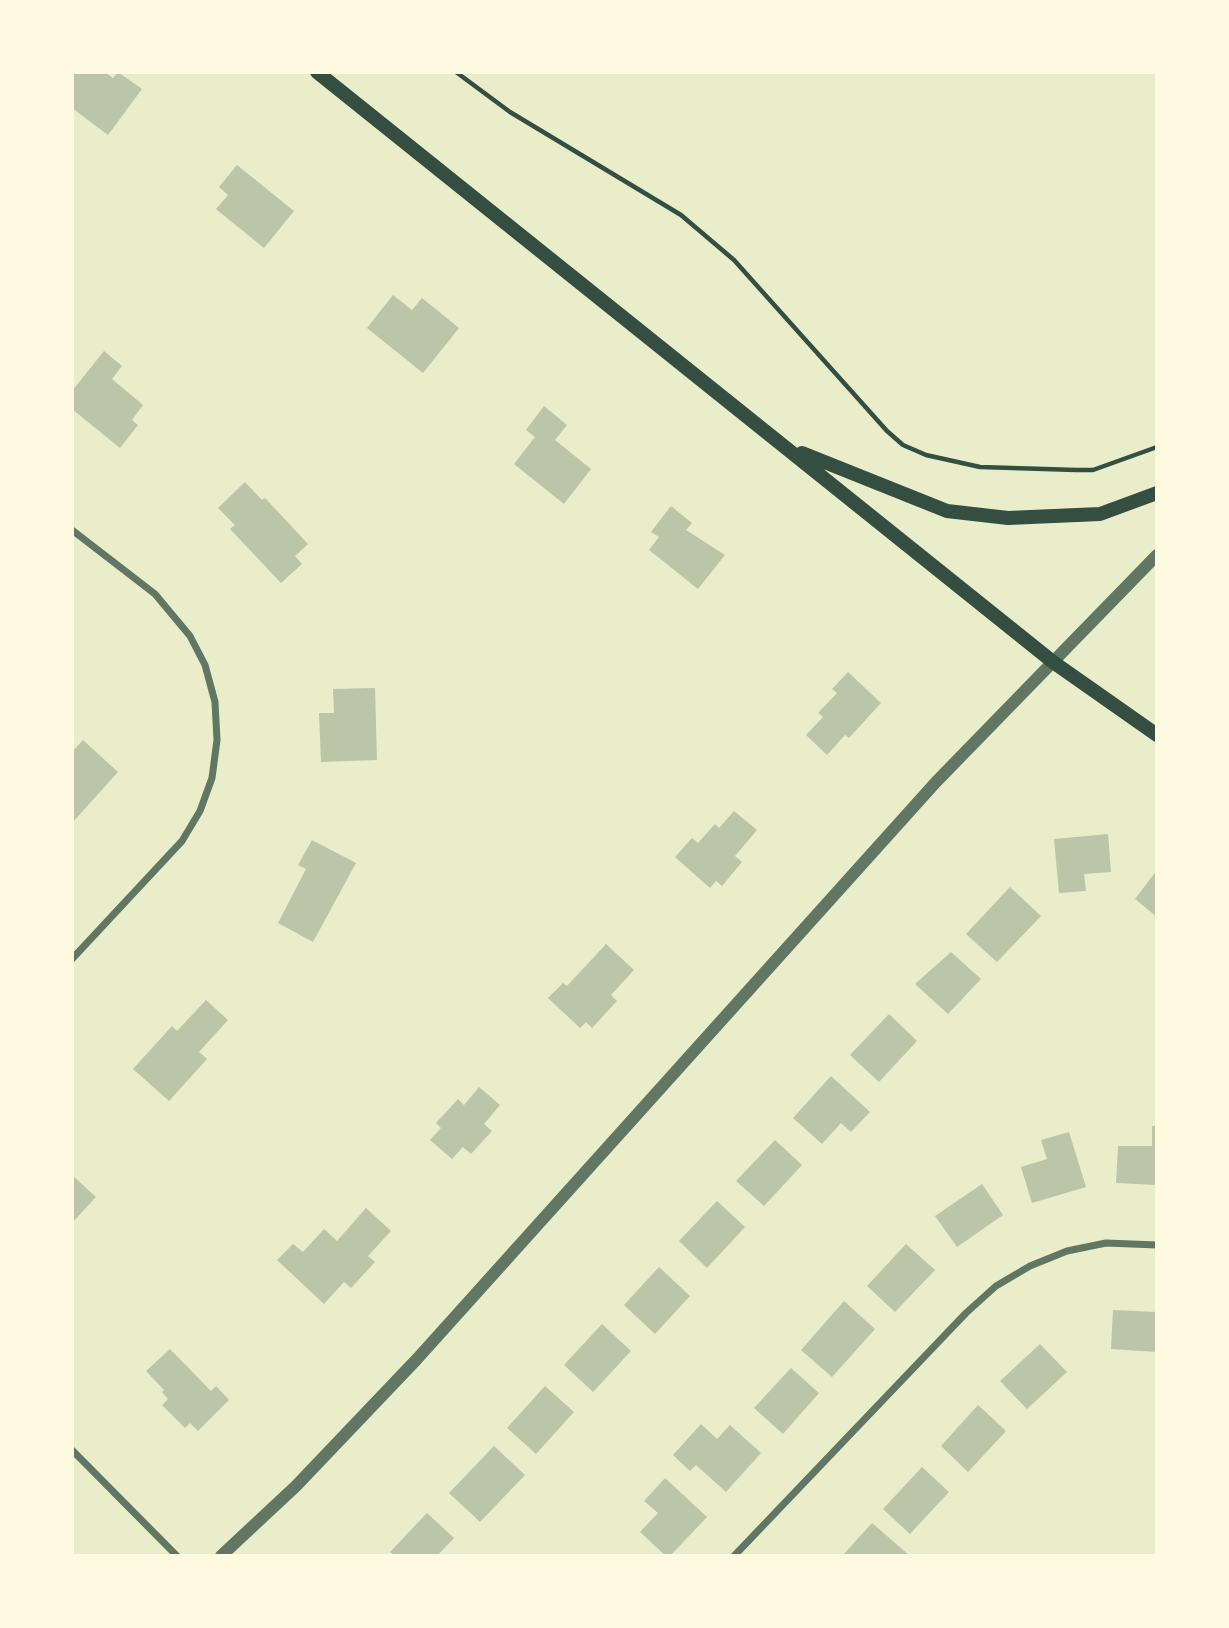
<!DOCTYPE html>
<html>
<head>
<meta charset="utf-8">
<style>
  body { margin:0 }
  #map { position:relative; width:1229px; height:1628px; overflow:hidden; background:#e9edc9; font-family:Signika,sans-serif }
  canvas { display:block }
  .frame { position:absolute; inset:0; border:74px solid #fefae0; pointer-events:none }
</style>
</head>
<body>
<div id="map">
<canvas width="1229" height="1628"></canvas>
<div class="frame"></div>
</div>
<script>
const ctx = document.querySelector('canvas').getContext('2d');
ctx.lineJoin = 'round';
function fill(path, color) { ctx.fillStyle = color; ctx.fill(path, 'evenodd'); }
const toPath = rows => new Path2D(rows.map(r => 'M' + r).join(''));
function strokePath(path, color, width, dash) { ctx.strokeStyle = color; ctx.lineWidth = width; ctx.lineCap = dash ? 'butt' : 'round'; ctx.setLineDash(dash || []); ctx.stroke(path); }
const building = toPath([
  [72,72,105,72,113,78,118,72,142,89,108,135,72,108],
  [237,165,294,211,264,248,216,209,228,195,219,187],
  [393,295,412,310,422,298,459,328,423,373,367,328],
  [104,351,122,366,112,379,143,405,132,420,138,425,120,448,72,409,72,391],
  [544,406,567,425,555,440,591,469,564,504,514,464,535,437,526,430],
  [245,482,262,500,265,498,308,544,295,556,302,564,281,583,230,529,235,525,218,508],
  [671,506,692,523,686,530,725,555,698,589,649,550,659,537,651,532],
  [848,672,881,703,849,738,845,735,827,755,806,735,823,717,818,713,837,693,832,689],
  [375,688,377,760,321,762,319,713,334,713,333,689],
  [83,740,118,772,72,823,72,752],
  [734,811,757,830,735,856,742,862,722,886,716,881,710,888,675,857,692,838,698,843,715,824,719,828],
  [1108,834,1111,872,1084,874,1086,891,1059,893,1054,839],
  [312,840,356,863,313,942,278,923,306,869,298,865],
  [1157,870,1157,917,1135,899],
  [1010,887,1041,916,997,962,966,934],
  [606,944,634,970,611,995,617,1001,592,1028,586,1022,580,1028,548,998,563,983,567,986],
  [951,952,981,979,948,1014,915,984],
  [206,1000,228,1020,199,1052,207,1059,169,1101,133,1069,172,1026,177,1031],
  [889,1014,917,1041,879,1082,850,1055],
  [831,1076,870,1112,851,1132,841,1123,822,1144,793,1118],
  [479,1087,500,1105,484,1124,492,1131,471,1154,463,1147,452,1159,430,1140,441,1128,436,1123,458,1099,464,1105],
  [1152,1126,1157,1126,1157,1185,1116,1183,1118,1146,1152,1146],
  [1069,1132,1086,1187,1032,1203,1021,1167,1047,1159,1041,1140],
  [775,1140,802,1165,764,1206,736,1181],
  [72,1175,96,1197,72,1223],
  [982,1184,1003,1215,957,1247,935,1216],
  [717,1201,745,1227,707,1268,679,1241],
  [366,1208,391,1231,368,1256,375,1262,351,1288,344,1282,324,1304,277,1260,293,1244,303,1252,324,1229,337,1241],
  [906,1244,935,1270,895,1312,867,1286],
  [659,1267,690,1296,655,1334,624,1305],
  [844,1301,875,1329,832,1377,801,1350],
  [1113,1310,1157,1312,1157,1352,1111,1349],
  [602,1324,631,1351,593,1392,564,1365],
  [1040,1344,1067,1372,1027,1409,1000,1381],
  [170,1349,211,1391,216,1386,229,1400,198,1431,190,1423,185,1428,162,1405,168,1399,162,1392,164,1390,146,1371],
  [791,1368,819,1393,783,1434,754,1408],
  [545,1386,574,1412,536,1454,507,1428],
  [978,1405,1006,1431,968,1472,941,1446],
  [701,1424,717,1439,730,1425,761,1453,726,1492,696,1465,690,1471,673,1455],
  [494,1446,525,1475,480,1522,449,1493],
  [922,1467,949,1492,910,1534,883,1509],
  [665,1478,707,1517,670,1556,666,1556,640,1532,658,1513,644,1501],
  [427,1513,454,1538,437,1556,395,1556,390,1552],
  [872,1523,910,1556,842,1556]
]);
const path = toPath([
  [456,72,510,112,681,215,734,260,887,431,903,445,926,455,980,467,1076,470,1093,470,1157,447]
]);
const minor = toPath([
  [72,530,155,594,190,636,205,665,215,702,217,740,212,778,200,811,182,841,72,959],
  [72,1450,177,1556],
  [734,1556,966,1313,996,1286,1030,1266,1067,1251,1106,1243,1157,1245]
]);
const tertiary = toPath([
  [221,1556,296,1486,417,1359,936,782,1157,555]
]);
const secondary = toPath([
  [317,72,1053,662,1157,735],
  [802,453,947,511,1008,518,1100,514,1157,493]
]);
fill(building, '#bcc5a7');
strokePath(path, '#344e41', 4.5);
strokePath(minor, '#617663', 7);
strokePath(tertiary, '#617663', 12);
strokePath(secondary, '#344e41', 14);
</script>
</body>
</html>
